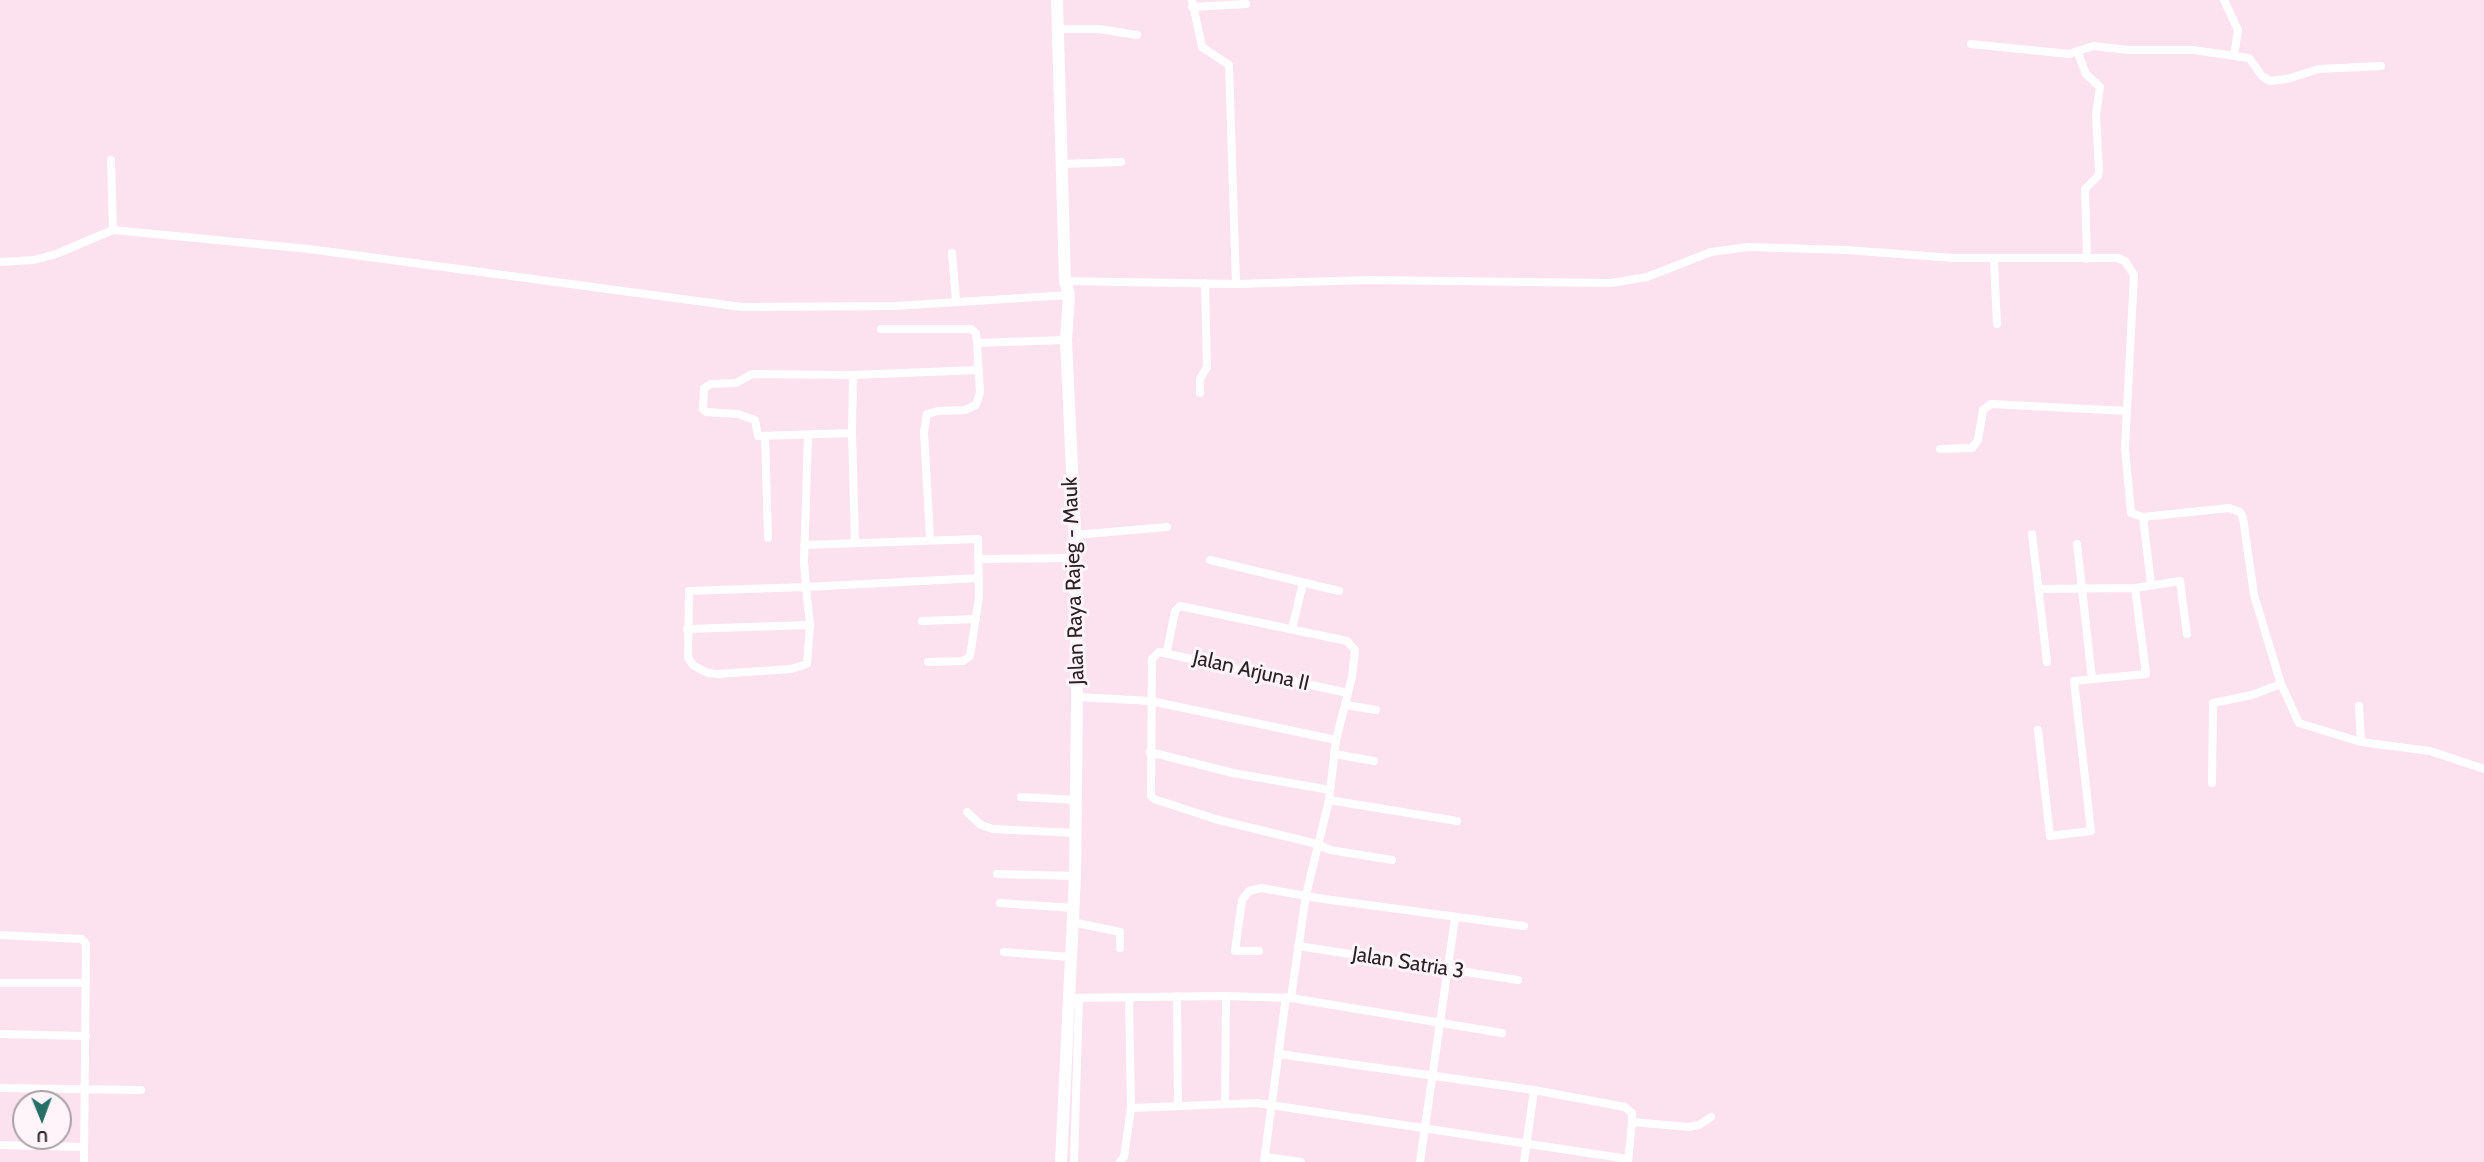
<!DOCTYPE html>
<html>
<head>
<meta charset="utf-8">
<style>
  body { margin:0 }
  #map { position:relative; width:2484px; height:1162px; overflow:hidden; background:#fce1ef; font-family:Cabin,sans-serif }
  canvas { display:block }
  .north { position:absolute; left:12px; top:1090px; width:60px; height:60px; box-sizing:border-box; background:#fef4f9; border:2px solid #aaa0a5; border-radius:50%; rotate:179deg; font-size:16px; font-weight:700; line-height:24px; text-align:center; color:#2b2126 }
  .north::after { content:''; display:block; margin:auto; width:21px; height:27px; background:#266f67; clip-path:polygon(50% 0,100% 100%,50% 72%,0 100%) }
</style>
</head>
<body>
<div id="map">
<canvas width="2484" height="1162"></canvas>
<div class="north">U</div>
</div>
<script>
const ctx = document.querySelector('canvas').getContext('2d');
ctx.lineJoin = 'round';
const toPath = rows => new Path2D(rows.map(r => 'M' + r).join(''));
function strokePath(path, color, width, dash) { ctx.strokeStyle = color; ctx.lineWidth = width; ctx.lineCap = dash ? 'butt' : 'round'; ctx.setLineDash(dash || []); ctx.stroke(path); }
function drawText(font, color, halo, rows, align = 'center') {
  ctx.font = font + ' Cabin,sans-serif'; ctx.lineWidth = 6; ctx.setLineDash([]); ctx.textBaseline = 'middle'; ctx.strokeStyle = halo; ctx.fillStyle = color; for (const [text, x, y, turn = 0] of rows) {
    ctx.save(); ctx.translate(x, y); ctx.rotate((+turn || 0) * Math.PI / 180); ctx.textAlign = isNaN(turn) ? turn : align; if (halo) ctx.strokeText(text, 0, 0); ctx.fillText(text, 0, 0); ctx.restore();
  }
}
const minor = toPath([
  [1192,0,1202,47,1229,65,1236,284],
  [2224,0,2238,30,2234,56],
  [1192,7,1246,4],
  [1059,29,1099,29,1137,35],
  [1971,44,2069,54,2093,46,2129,50,2193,50,2249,58,2262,76,2270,81,2287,79,2319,69,2381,66],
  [2078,53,2086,74,2100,87,2096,115,2099,171,2098,176,2085,189,2087,259],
  [111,160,113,230],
  [1062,164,1121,162],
  [952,253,956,301],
  [1994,260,1997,324],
  [0,262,34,260,56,254,113,230,309,249,742,307,895,306,1069,295],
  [1065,281,1236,284,1368,280,1611,283,1647,277,1711,252,1748,247,1846,250,1954,258,2118,258,2125,261,2134,275,2125,448,2131,513,2143,517,2229,508,2240,512,2243,518,2254,595,2281,684,2299,723,2361,742,2430,751,2484,769],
  [881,329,971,329,976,333,977,343],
  [853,375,852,433,758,436,755,420,738,414,706,412,703,409,704,388,711,384,736,383,752,374,853,375,978,370],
  [1200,393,1200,379,1207,367,1205,283],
  [852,433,855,543],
  [808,435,804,562,806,587,810,625,807,664,791,669,718,674,708,673,694,666,688,658,689,591,806,587,979,578],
  [765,437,768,538],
  [1940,449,1972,448,1978,440,1983,410,1991,404,2127,411],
  [2143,517,2151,584],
  [2032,534,2047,662],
  [1075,535,1167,527],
  [930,538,924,432,927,414,938,411,965,410,976,405,980,393,977,343,1066,340],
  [2077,544,2092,679],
  [804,545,978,539,979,597,970,656,963,661,928,662],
  [980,559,1075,558],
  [1210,560,1339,591],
  [2038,589,2135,588],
  [922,621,976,619],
  [687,629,810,625],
  [1292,629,1303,583],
  [1167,651,1175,611,1180,606,1347,641,1355,650,1352,677,1336,740,1329,800,1306,895,1291,998],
  [1348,693,1159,652,1152,659,1151,796,1154,799,1215,819,1317,844,1330,850,1392,860],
  [1077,697,1151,701,1336,740],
  [1346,705,1376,710],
  [2359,706,2361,742],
  [2038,730,2050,836,2091,831,2074,681,2146,674,2135,588,2180,581,2187,634],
  [1150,752,1233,773,1330,790],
  [1334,754,1374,761],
  [2212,783,2213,703,2252,695,2281,684],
  [1021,797,1076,800],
  [1329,800,1457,821],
  [967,812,981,825,993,829,1075,833],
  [997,874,1075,876],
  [1000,903,1073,908],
  [1072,922,1120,932,1120,948],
  [0,935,82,939,86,944,84,1162],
  [1298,946,1518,980],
  [1259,951,1235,951,1242,900,1249,891,1261,888,1324,899,1524,926],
  [1004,952,1070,957],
  [0,983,86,983],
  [1177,996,1178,1106],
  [1067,998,1226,996,1291,998,1502,1033],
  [1129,998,1131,1108],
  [0,1034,86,1036],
  [1279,1054,1534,1090,1625,1107,1632,1113,1632,1122,1628,1162],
  [0,1088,141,1090],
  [1225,1104,1226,996],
  [1632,1122,1689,1127,1699,1125,1711,1117],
  [0,1145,84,1147],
  [1265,1157,1301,1162],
  [1074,1162,1079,998],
  [1120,1162,1124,1157,1131,1108,1257,1103,1628,1159],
  [1264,1162,1286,997],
  [1420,1162,1455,918],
  [1524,1162,1534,1090]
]);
const secondary = toPath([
  [1057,0,1065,281,1069,295,1066,340,1075,535,1077,697,1075,876,1061,1162]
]);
const streetNames = [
  ["Jalan Raya Rajeg - Mauk",1074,581,-92],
  ["Jalan Arjuna II",1251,671,13],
  ["Jalan Satria 3",1408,963,9]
];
strokePath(minor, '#fff', 8);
strokePath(secondary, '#fff', 12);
drawText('21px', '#2b2126', '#fef4f9', streetNames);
</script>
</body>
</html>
